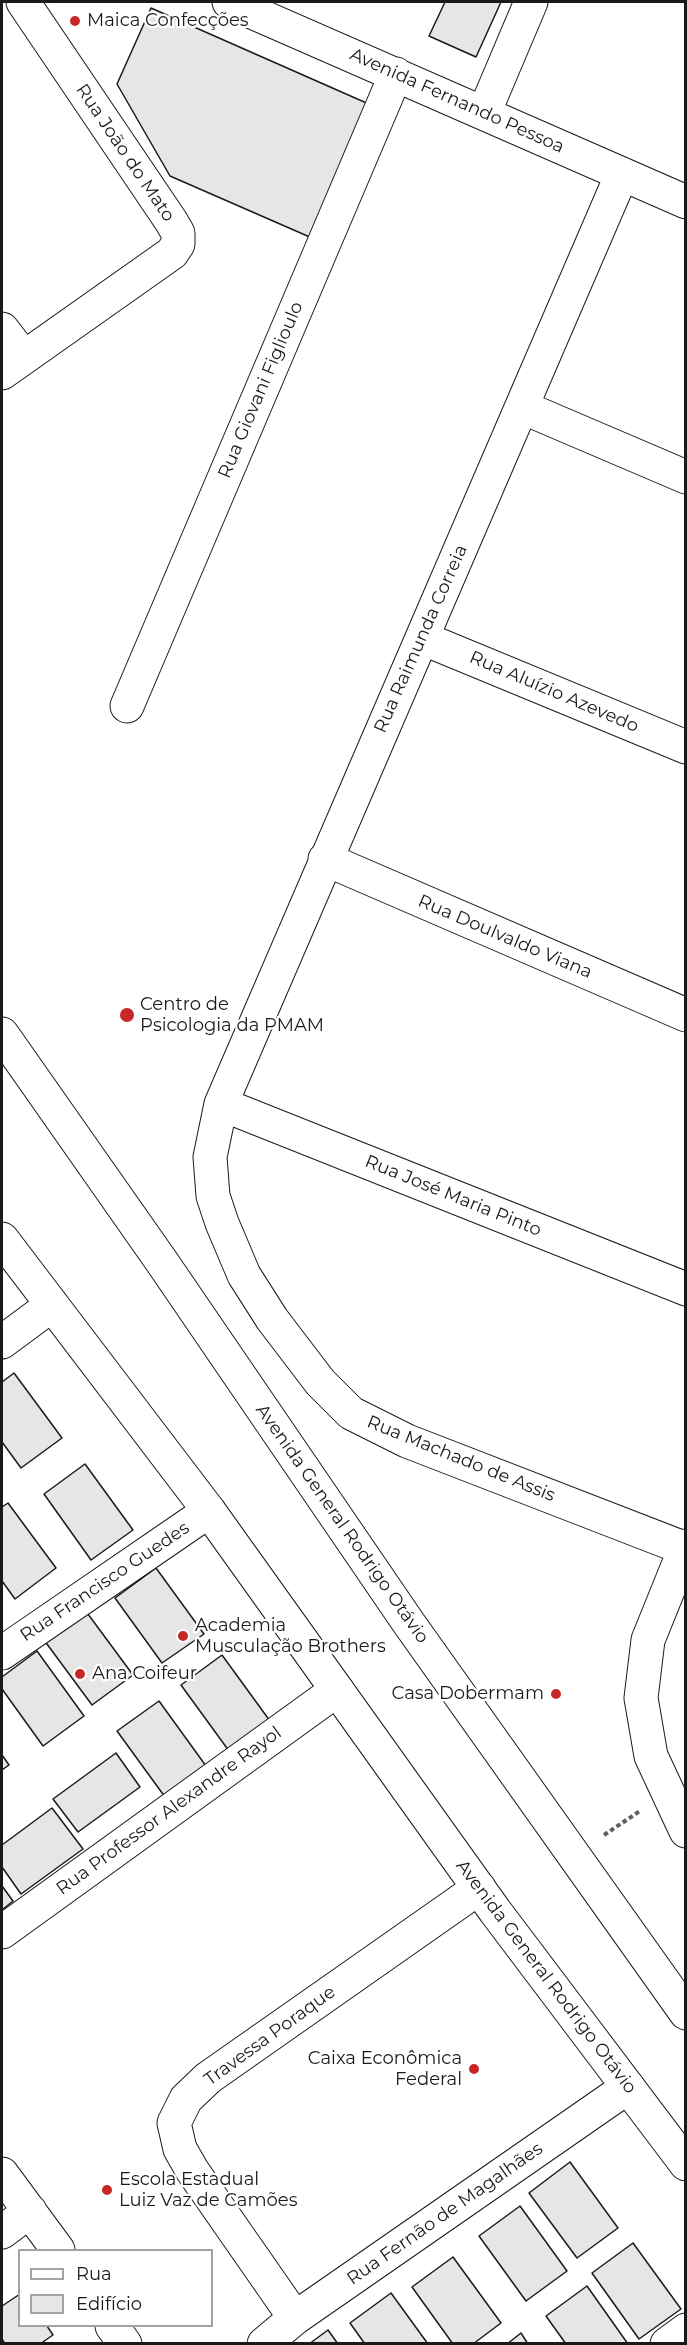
<!DOCTYPE html>
<html>
<head>
<meta charset="utf-8">
<style>
  body { margin:0 }
  #map { position:relative; width:687px; height:2345px; overflow:hidden; background:#fff; font-family:Montserrat,sans-serif }
  canvas { display:block }
  .frame { position:absolute; inset:0; border:3px solid #1a1a1a; pointer-events:none }
  .legend { position:absolute; left:18px; top:2249px; width:195px; height:78px; box-sizing:border-box; background:#fff; border:2px solid #a3a3a3; margin:0; padding:8px 10px; list-style:none; font-size:18px; color:#1a1a1a }
  .legend li { display:flex; align-items:center; gap:12px; height:30px }
  .legend b { width:30px; border:2px solid #a3a3a3 }
</style>
</head>
<body>
<div id="map">
<canvas width="687" height="2345"></canvas>
<div class="frame"></div>
<ul class="legend">
<li><b style="height:8px;background:#fff"></b>Rua</li>
<li><b style="height:16px;background:#e6e6e6"></b>Edifício</li>
</ul>
</div>
<script>
const ctx = document.querySelector('canvas').getContext('2d');
ctx.lineJoin = 'round';
function fill(path, color) { ctx.fillStyle = color; ctx.fill(path, 'evenodd'); }
const toPath = rows => new Path2D(rows.map(r => 'M' + r).join(''));
function strokePath(path, color, width, dash) { ctx.strokeStyle = color; ctx.lineWidth = width; ctx.lineCap = dash ? 'butt' : 'round'; ctx.setLineDash(dash || []); ctx.stroke(path); }
function drawText(font, color, halo, rows, align = 'center') {
  ctx.font = font + ' Montserrat,sans-serif'; ctx.lineWidth = 4.5; ctx.setLineDash([]); ctx.textBaseline = 'middle'; ctx.strokeStyle = halo; ctx.fillStyle = color; for (const [text, x, y, turn = 0] of rows) {
    ctx.save(); ctx.translate(x, y); ctx.rotate((+turn || 0) * Math.PI / 180); ctx.textAlign = isNaN(turn) ? turn : align; if (halo) ctx.strokeText(text, 0, 0); ctx.fillText(text, 0, 0); ctx.restore();
  }
}
const building = toPath([
  [445,2,501,2,476,57,429,36,445,2],
  [151,8,371,105,312,238,170,176,117,84,151,8],
  [14,1373,62,1438,21,1468,2,1442,2,1382,14,1373],
  [85,1464,133,1530,91,1560,44,1494,85,1464],
  [8,1503,56,1568,15,1599,2,1581,2,1507,8,1503],
  [156,1568,204,1634,162,1663,115,1598,156,1568],
  [85,1610,133,1675,92,1705,44,1640,85,1610],
  [37,1651,84,1716,43,1746,2,1689,2,1677,37,1651],
  [222,1655,270,1721,229,1751,181,1685,222,1655],
  [159,1701,206,1766,165,1797,117,1731,159,1701],
  [116,1753,140,1787,78,1832,53,1799,116,1753],
  [2,1755,9,1765,2,1770,2,1755],
  [52,1808,83,1849,21,1894,2,1867,2,1845,52,1808],
  [2,1886,13,1901,2,1910,2,1886],
  [570,2162,618,2228,577,2258,529,2193,570,2162],
  [520,2206,567,2271,526,2301,479,2236,520,2206],
  [633,2243,681,2309,639,2339,592,2273,633,2243],
  [453,2257,501,2323,473,2344,453,2344,412,2287,453,2257],
  [587,2286,628,2344,566,2344,546,2316,587,2286],
  [391,2293,428,2344,365,2344,350,2323,391,2293],
  [20,2294,20,2326,47,2326,53,2335,40,2344,5,2344,2,2339,2,2306,20,2294],
  [328,2330,338,2344,309,2344,328,2330],
  [521,2333,528,2344,507,2344,521,2333]
]);
const path = toPath([
  [604,1835,640,1811]
]);
const minor = toPath([
  [229,2,686,202],
  [484,113,531,2],
  [622,174,221,1104,210,1157,213,1196,222,1223,244,1275,272,1319,320,1382,351,1413,407,1441,686,1549],
  [2,329,23,356],
  [2,373,172,253,178,244,178,233,171,221,23,2],
  [522,407,686,477],
  [422,638,686,747],
  [127,706,396,74],
  [325,859,686,1015],
  [221,1104,686,1289],
  [2,1342,52,1305],
  [686,1546,648,1640,641,1698,651,1756,686,1831],
  [2,1653,209,1511],
  [2,1932,337,1690],
  [2,2174,58,2250],
  [2,2232,30,2211],
  [295,2318,192,2170,180,2149,174,2123,186,2099,208,2078,479,1888],
  [112,2326,125,2344],
  [264,2344,295,2318,628,2087],
  [667,2344,686,2330]
]);
const major = toPath([
  [2,1034,162,1262,408,1622,686,2013],
  [2,1239,209,1511,495,1911,686,2164]
]);
const markers = [
  [75,21,6,"#c62828"],
  [127,1015,8,"#c62828"],
  [183,1636,6,"#c62828"],
  [80,1674,6,"#c62828"],
  [556,1694,6,"#c62828"],
  [474,2069,6,"#c62828"],
  [107,2190,6,"#c62828"]
];
const poiNames = [
  ["Maica Confecções",87,21],
  ["Centro de",140,1005],
  ["Psicologia da PMAM",140,1026],
  ["Academia",195,1626],
  ["Musculação Brothers",195,1647],
  ["Ana Coifeur",92,1674],
  ["Casa Dobermam",544,1694,"right"],
  ["Caixa Econômica",462,2059,"right"],
  ["Federal",462,2080,"right"],
  ["Escola Estadual",119,2180],
  ["Luiz Vaz de Camões",119,2201]
];
const streetNames = [
  ["Avenida Fernando Pessoa",457,101,24],
  ["Rua João do Mato",125,153,56],
  ["Rua Giovani Figlioulo",261,390,-67],
  ["Rua Raimunda Correia",421,639,-66],
  ["Rua Aluízio Azevedo",554,692,23],
  ["Rua Doulvaldo Viana",505,937,23],
  ["Rua José Maria Pinto",453,1196,22],
  ["Rua Machado de Assis",461,1459,22],
  ["Avenida General Rodrigo Otávio",342,1524,55],
  ["Rua Francisco Guedes",105,1582,-34],
  ["Rua Professor Alexandre Rayol",169,1811,-36],
  ["Avenida General Rodrigo Otávio",546,1977,53],
  ["Travessa Poraque",270,2036,-36],
  ["Rua Fernão de Magalhães",445,2214,-35]
];
fill(building, '#e6e6e6');
strokePath(building, '#1a1a1a', 1.5);
strokePath(minor, '#1a1a1a', 35);
strokePath(major, '#1a1a1a', 35);
strokePath(path, '#5f5f5f', 4, [4.5, 3]);
strokePath(minor, '#fff', 33);
strokePath(major, '#fff', 33);
for (const [x, y, r, color] of markers) { const dot = new Path2D(); dot.arc(x, y, r, 0, 2 * Math.PI); ctx.fillStyle = color; ctx.fill(dot); strokePath(dot, '#fff', 2); }
drawText('18px', '#1a1a1a', '#fff', poiNames, 'left');
drawText('18px', '#1a1a1a', '#fff', streetNames);
</script>
</body>
</html>
